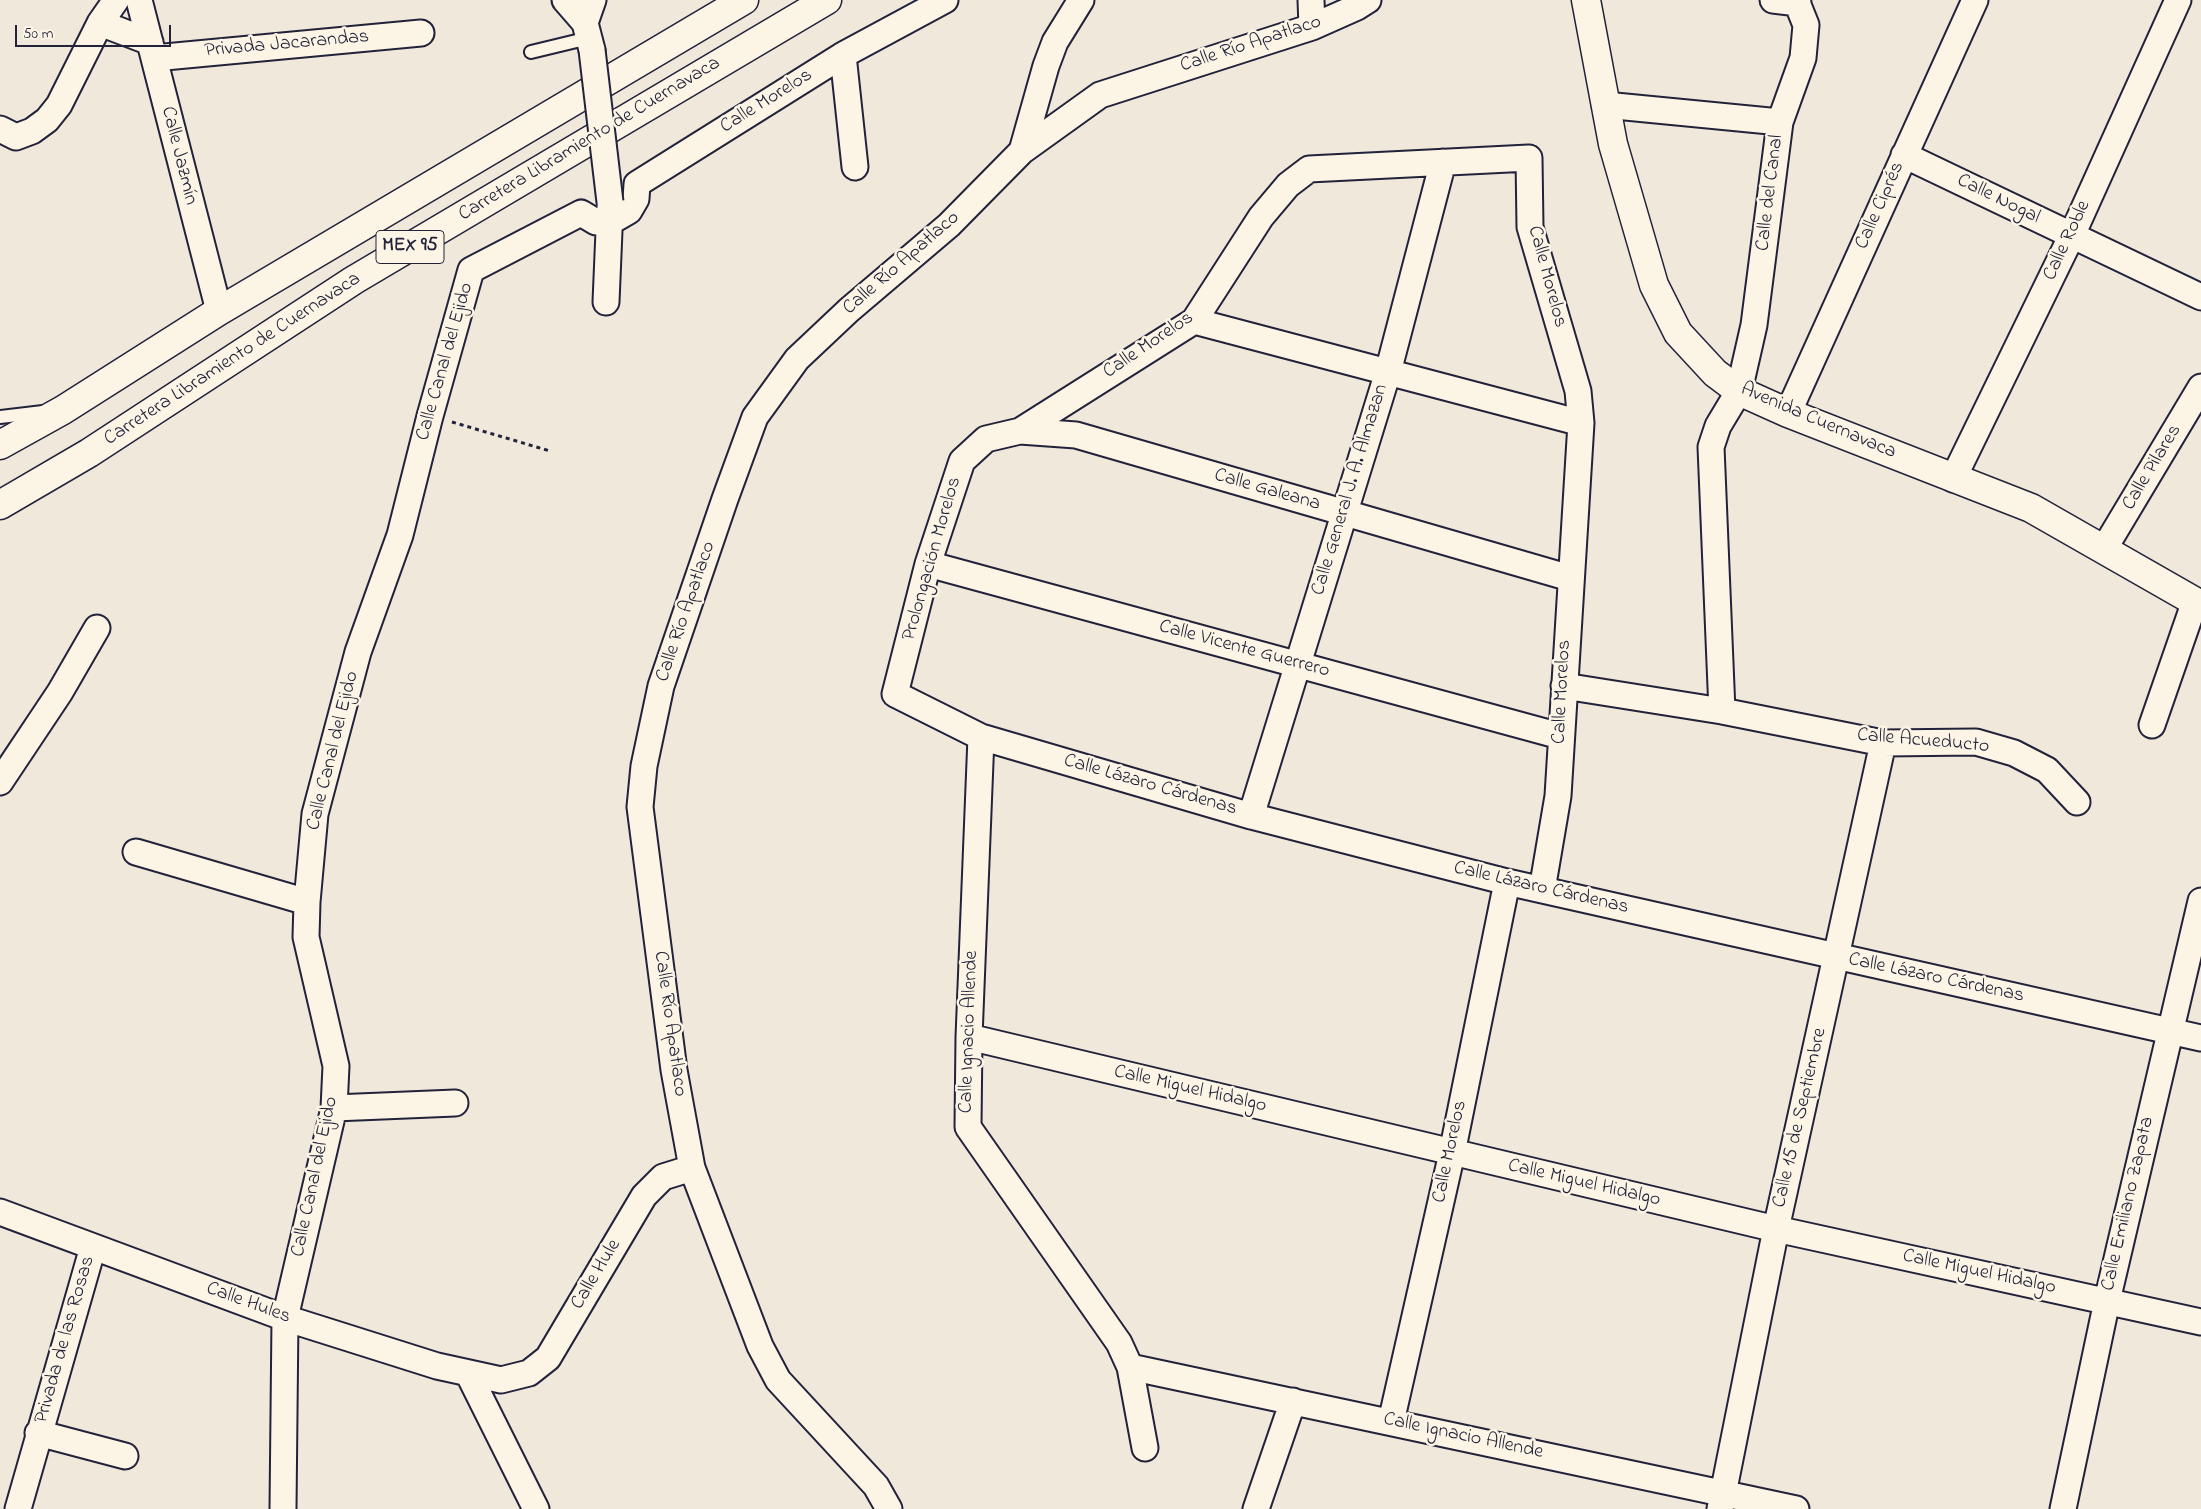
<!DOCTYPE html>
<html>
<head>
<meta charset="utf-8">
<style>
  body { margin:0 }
  #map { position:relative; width:2201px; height:1509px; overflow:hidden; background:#efe8db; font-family:"Indie Flower",sans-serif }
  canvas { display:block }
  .scale { position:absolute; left:15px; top:25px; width:156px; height:22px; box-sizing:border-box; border:2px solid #22223b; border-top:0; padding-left:6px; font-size:15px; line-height:18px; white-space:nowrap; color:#22223b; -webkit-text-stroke:4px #fcf5e5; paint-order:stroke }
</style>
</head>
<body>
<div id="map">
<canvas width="2201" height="1509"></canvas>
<div class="scale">50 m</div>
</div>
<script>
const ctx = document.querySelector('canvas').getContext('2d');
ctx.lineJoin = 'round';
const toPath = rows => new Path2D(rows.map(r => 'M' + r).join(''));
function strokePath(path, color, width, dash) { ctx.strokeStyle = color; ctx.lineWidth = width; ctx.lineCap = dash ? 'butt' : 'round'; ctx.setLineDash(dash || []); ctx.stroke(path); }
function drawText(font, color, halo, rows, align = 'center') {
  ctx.font = font + ' "Indie Flower",sans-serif'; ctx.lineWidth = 5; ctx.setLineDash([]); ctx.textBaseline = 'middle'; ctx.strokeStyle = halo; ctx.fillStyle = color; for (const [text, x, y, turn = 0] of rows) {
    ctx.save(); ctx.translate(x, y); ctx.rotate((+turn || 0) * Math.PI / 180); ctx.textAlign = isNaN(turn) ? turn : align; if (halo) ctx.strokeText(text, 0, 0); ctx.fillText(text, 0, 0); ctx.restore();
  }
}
const path = toPath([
  [452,422,550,451]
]);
const service = toPath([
  [531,52,589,38],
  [0,417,43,412]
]);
const minor = toPath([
  [139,0,219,311],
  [565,0,585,23,592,50],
  [1311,0,1312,27],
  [1773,0,1798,3],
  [100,23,150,42],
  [585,23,593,0],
  [843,55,855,167],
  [154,58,421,33],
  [1605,105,1780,122],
  [0,129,16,137,32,131,47,120,59,105,100,23,116,0],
  [1022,151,1046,66,1055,42,1081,0],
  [1904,155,2201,297],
  [606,302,610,207],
  [1194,321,1581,423],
  [1788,413,1975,0],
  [1020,431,1194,321,1261,217,1288,185,1309,169,1529,158,1530,227,1578,391,1581,423,1558,796,1542,890],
  [1953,479,2072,235,2178,0],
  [2104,549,2201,387],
  [928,564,1560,736],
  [1570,578,1076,435,1020,431,986,439,962,461,928,564,895,694,981,737,1251,816,1507,882,2201,1038],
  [1564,686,1722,711,1883,743,1976,742,2014,753,2047,770,2077,802],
  [1722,711,1711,447,1718,426,1739,391,1754,325,1780,122,1803,58,1806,25,1796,0],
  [2152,725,2195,601],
  [981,737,969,1037,968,1127,1119,1343,1130,1367,1145,1448],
  [0,782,60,692,97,628],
  [1251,816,1388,372,1443,162],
  [136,852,307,902],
  [969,1037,1776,1229,2201,1322],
  [334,1108,455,1103],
  [0,1212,285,1318,437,1366,501,1380,529,1373,548,1358,644,1196,663,1177,692,1168],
  [1130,1367,1796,1509],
  [468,1373,536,1509],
  [1391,1422,1452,1153,1507,882],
  [38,1433,125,1456],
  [18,1509,93,1247],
  [283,1509,285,1318,334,1108,336,1066,306,937,307,902,315,814,358,652,400,535,430,416,471,270,581,213,596,222,610,222,629,211,636,199,637,184,843,55,945,0],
  [889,1509,876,1486,778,1380,760,1346,692,1168,674,1070,640,807,644,766,661,686,725,499,755,417,797,359,849,310,949,225,1022,151,1100,95,1312,27,1357,7,1368,0],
  [1256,1509,1293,1401],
  [1720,1509,1776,1229,1883,743],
  [2063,1509,2107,1301,2201,901]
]);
const secondary = toPath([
  [1586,0,1613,144,1654,285,1678,333,1715,373,1739,391,1788,413,2031,508,2201,605]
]);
const trunk = toPath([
  [0,445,63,410,219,311,744,0],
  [0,505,89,453,354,280,827,0]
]);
const minorBridge = toPath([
  [592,50,610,202]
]);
const shields = [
  [410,247,68]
];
const shieldNames = [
  ["MEX 95",410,247]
];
const streetNames = [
  ["Privada Jacarandas",287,45,-5],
  ["Calle Río Apatlaco",1251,45,-18],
  ["Calle Morelos",767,102,-32],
  ["Carretera Libramiento de Cuernavaca",590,140,-31],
  ["Calle Jazmín",178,156,76],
  ["Calle del Canal",1771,193,-83],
  ["Calle Nogal",1998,200,26],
  ["Calle Ciprés",1881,206,-66],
  ["Calle Roble",2068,241,-65],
  ["Calle Río Apatlaco",902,264,-41],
  ["Calle Morelos",1546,277,75],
  ["Calle Morelos",1149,346,-34],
  ["Carretera Libramiento de Cuernavaca",233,360,-33],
  ["Calle Canal del Ejido",446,362,-74],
  ["Avenida Cuernavaca",1818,422,23],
  ["Calle Pilares",2153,468,-59],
  ["Calle General J. A. Almazan",1351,490,-73],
  ["Calle Galeana",1267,491,16],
  ["Prolongación Morelos",933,559,-74],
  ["Calle Río Apatlaco",687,612,-71],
  ["Calle Vicente Guerrero",1244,650,15],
  ["Calle Morelos",1563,692,-87],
  ["Calle Acueducto",1923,742,5],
  ["Calle Canal del Ejido",334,751,-76],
  ["Calle Lázaro Cárdenas",1150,786,16],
  ["Calle Lázaro Cárdenas",1541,889,13],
  ["Calle Lázaro Cárdenas",1936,979,12],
  ["Calle Río Apatlaco",669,1024,82],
  ["Calle Ignacio Allende",970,1032,-88],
  ["Calle Miguel Hidalgo",1190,1090,13],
  ["Calle 15 de Septiembre",1801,1118,-77],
  ["Calle Morelos",1451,1152,-78],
  ["Calle Canal del Ejido",316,1177,-78],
  ["Calle Miguel Hidalgo",1584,1184,13],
  ["Calle Emiliano Zapata",2129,1204,-77],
  ["Calle Miguel Hidalgo",1979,1273,12],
  ["Calle Hule",597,1275,-59],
  ["Calle Hules",248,1304,20],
  ["Privada de las Rosas",66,1340,-74],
  ["Calle Ignacio Allende",1463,1437,12]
];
strokePath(service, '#22223b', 16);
strokePath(minor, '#22223b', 29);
strokePath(secondary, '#22223b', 31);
strokePath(trunk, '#22223b', 31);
strokePath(path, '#22223b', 3, [4, 4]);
strokePath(service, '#fcf5e5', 12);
strokePath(minor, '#fcf5e5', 25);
strokePath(secondary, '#fcf5e5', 28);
strokePath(trunk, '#fcf5e5', 28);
strokePath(minorBridge, '#22223b', 29, []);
strokePath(minorBridge, '#fcf5e5', 25);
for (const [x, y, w] of shields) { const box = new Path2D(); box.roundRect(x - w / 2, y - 16.5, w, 33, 4); ctx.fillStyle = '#fcf5e5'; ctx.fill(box); strokePath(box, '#22223b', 1); }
drawText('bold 19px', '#22223b', null, shieldNames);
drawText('20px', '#22223b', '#fcf5e5', streetNames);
</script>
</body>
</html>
